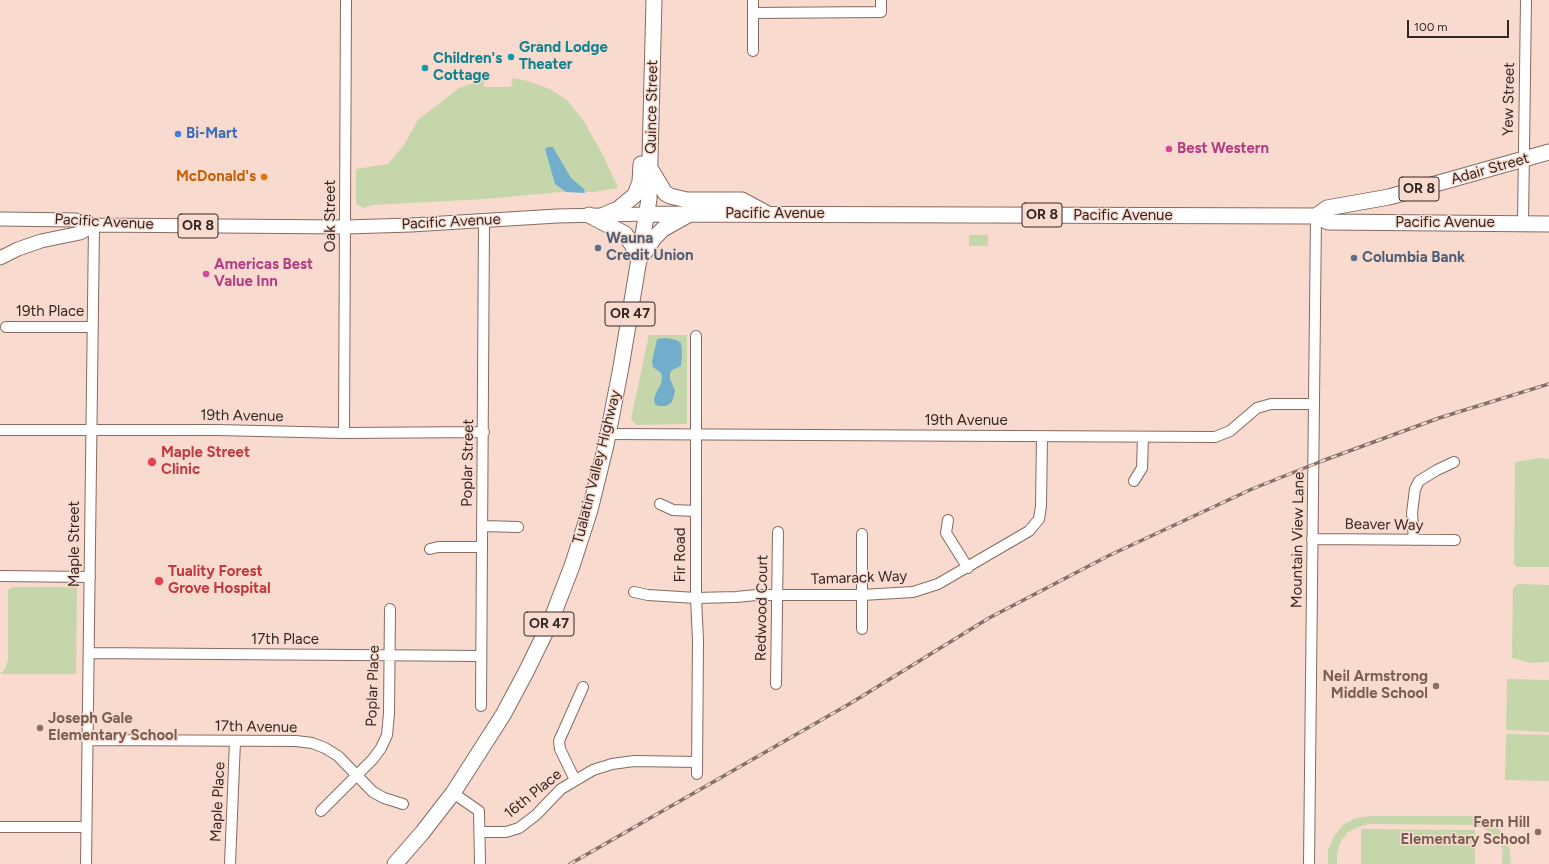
<!DOCTYPE html>
<html>
<head>
<meta charset="utf-8">
<style>
  body { margin:0 }
  #map { position:relative; width:1549px; height:864px; overflow:hidden; background:#f9dace; font-family:Figtree,sans-serif }
  canvas { display:block }
  .scale { position:absolute; left:1407px; top:20px; width:102px; height:18px; box-sizing:border-box; border:2px solid #332723; border-top:0; padding-left:5px; font-size:12px; line-height:14px; white-space:nowrap; color:#332723; -webkit-text-stroke:3px #f9dace; paint-order:stroke }
</style>
</head>
<body>
<div id="map">
<canvas width="1549" height="864"></canvas>
<div class="scale">100 m</div>
</div>
<script>
const ctx = document.querySelector('canvas').getContext('2d');
ctx.lineJoin = 'round';
function fill(path, color) { ctx.fillStyle = color; ctx.fill(path, 'evenodd'); }
const toPath = rows => new Path2D(rows.map(r => 'M' + r).join(''));
function strokePath(path, color, width, dash) { ctx.strokeStyle = color; ctx.lineWidth = width; ctx.lineCap = dash ? 'butt' : 'round'; ctx.setLineDash(dash || []); ctx.stroke(path); }
function drawText(font, color, halo, rows, align = 'center') {
  ctx.font = font + ' Figtree,sans-serif'; ctx.lineWidth = 3; ctx.setLineDash([]); ctx.textBaseline = 'middle'; ctx.strokeStyle = halo; ctx.fillStyle = color; for (const [text, x, y, turn = 0] of rows) {
    ctx.save(); ctx.translate(x, y); ctx.rotate((+turn || 0) * Math.PI / 180); ctx.textAlign = isNaN(turn) ? turn : align; if (halo) ctx.strokeText(text, 0, 0); ctx.fillText(text, 0, 0); ctx.restore();
  }
}
const green = toPath([
  [513,78,528,81,550,89,568,101,585,123,603,155,618,188,593,192,560,192,485,199,372,205,364,208,356,204,356,169,388,164,404,145,418,120,459,88,484,79,484,87,511,87],
  [969,235,988,235,988,246,969,246],
  [649,335,687,335,687,424,636,425,631,419],
  [1541,458,1549,459,1549,567,1517,567,1514,564,1515,462],
  [1518,584,1549,585,1549,662,1531,663,1512,658,1513,588],
  [12,587,77,587,76,674,0,674,5,669,8,660,8,590],
  [1507,679,1549,680,1549,732,1506,730],
  [1506,734,1549,735,1549,781,1505,780],
  [1370,816,1471,816,1485,819,1497,826,1505,837,1510,850,1511,864,1502,864,1503,851,1499,841,1492,833,1482,827,1472,825,1369,824,1358,827,1348,832,1341,841,1337,852,1337,864,1328,864,1328,850,1334,836,1343,825,1356,818],
  [1361,829,1475,830,1475,864,1361,864]
]);
const water = toPath([
  [548,147,553,147,571,178,584,189,585,193,566,192,555,184,545,149],
  [666,338,676,340,681,343,682,354,681,366,672,370,670,373,670,379,675,391,672,402,666,406,659,406,655,404,654,399,656,393,661,384,662,378,661,373,653,367,652,362,657,339]
]);
const minor = toPath([
  [753,0,753,51],
  [753,13,881,12,881,0],
  [1523,224,1526,0],
  [6,327,93,327],
  [696,336,696,598,698,640,697,774],
  [0,430,217,430,344,433,484,432],
  [344,433,346,0],
  [608,434,1215,437,1230,431,1257,408,1271,404,1313,404],
  [1134,481,1142,468,1143,437],
  [660,504,673,510,696,511],
  [948,520,946,533,968,568],
  [482,526,518,527],
  [1312,539,1455,540],
  [1414,540,1412,513,1415,489,1419,481,1437,470,1454,462],
  [430,549,438,547,482,547],
  [0,576,90,577],
  [634,592,648,595,696,598,736,597,756,595,862,595,913,592,938,584,1029,531,1039,519,1041,506,1042,436],
  [862,629,862,534],
  [89,653,481,656],
  [776,684,778,532],
  [481,706,484,221],
  [87,740,296,741,312,743,325,748,338,756,373,792,384,798,403,804],
  [575,780,560,749,559,741,583,687],
  [453,793,479,811,480,864],
  [321,811,373,759,381,748,387,735,389,713,390,609],
  [0,827,86,827],
  [480,832,506,832,519,828,536,815,561,789,593,770,612,764,634,761,697,762],
  [86,864,94,225],
  [230,864,235,741],
  [1309,864,1316,216]
]);
const major = toPath([
  [0,219,76,220,94,225,346,227,411,225,557,216,647,214],
  [0,258,18,249,41,241,80,233,94,225]
]);
const highway = toPath([
  [650,168,665,193,670,196,687,200,742,200,766,213],
  [647,214,1316,216,1328,222,1549,224],
  [589,215,625,234,633,246,639,261],
  [604,215,618,209,635,195,640,182,641,164],
  [1316,216,1327,208,1389,197,1549,152],
  [643,255,654,238,663,229,688,215],
  [395,864,422,833,453,793,503,715,526,672,550,623,572,566,590,510,606,445,621,367,649,199,654,0]
]);
const rail = toPath([
  [570,864,851,703,989,618,1108,556,1252,489,1322,461,1439,418,1549,384]
]);
const markers = [
  [511,57,4,"#0f9aa8"],
  [425,68,4,"#0f9aa8"],
  [178,134,4,"#3f7fe0"],
  [1169,149,4,"#d1479c"],
  [264,177,4,"#e8710a"],
  [598,248,4,"#5c6f8a"],
  [1354,258,4,"#5c6f8a"],
  [206,274,4,"#d1479c"],
  [152,462,5,"#e0444e"],
  [159,581,5,"#e0444e"],
  [1436,686,4,"#8d6e63"],
  [40,728,4,"#8d6e63"],
  [1538,832,4,"#8d6e63"]
];
const shields = [
  [1419,189,40],
  [1042,215,40],
  [198,226,40],
  [630,314,50],
  [549,624,50]
];
const shieldNames = [
  ["OR 8",1419,189],
  ["OR 8",1042,215],
  ["OR 8",198,226],
  ["OR 47",630,314],
  ["OR 47",549,624]
];
const cultureNames = [
  ["Grand Lodge",519,48],
  ["Theater",519,65],
  ["Children's",433,59],
  ["Cottage",433,76]
];
const streetNames = [
  ["Yew Street",1509,99,-89],
  ["Quince Street",652,107,-89],
  ["Adair Street",1490,169,-16],
  ["Pacific Avenue",775,214],
  ["Oak Street",331,216,-90],
  ["Pacific Avenue",1123,216],
  ["Pacific Avenue",104,222,3],
  ["Pacific Avenue",451,222,-3],
  ["Pacific Avenue",1445,223],
  ["19th Place",50,312],
  ["19th Avenue",242,416,1],
  ["19th Avenue",966,421],
  ["Poplar Street",468,463,-89],
  ["Tualatin Valley Highway",597,467,-76],
  ["Beaver Way",1384,525,1],
  ["Mountain View Lane",1298,540,-89],
  ["Maple Street",75,544,-90],
  ["Fir Road",681,555,-90],
  ["Tamarack Way",859,578,-2],
  ["Redwood Court",762,608,-89],
  ["17th Place",285,640],
  ["Poplar Place",373,686,-88],
  ["17th Avenue",256,727,1],
  ["16th Place",533,794,-39],
  ["Maple Place",218,802,-87]
];
const shopNames = [
  ["Bi-Mart",186,134]
];
const hotelNames = [
  ["Best Western",1177,149],
  ["Americas Best",214,265],
  ["Value Inn",214,282]
];
const foodNames = [
  ["McDonald's",256,177]
];
const serviceNames = [
  ["Wauna",606,239],
  ["Credit Union",606,256],
  ["Columbia Bank",1362,258]
];
const healthNames = [
  ["Maple Street",161,453],
  ["Clinic",161,470],
  ["Tuality Forest",168,572],
  ["Grove Hospital",168,589]
];
const educationNames = [
  ["Neil Armstrong",1428,677],
  ["Middle School",1428,694],
  ["Joseph Gale",48,719,"left"],
  ["Elementary School",48,736,"left"],
  ["Fern Hill",1530,823],
  ["Elementary School",1530,840]
];
fill(green, '#c5d6aa');
fill(water, '#72adcc');
strokePath(minor, '#866b61', 12);
strokePath(major, '#866b61', 15);
strokePath(highway, '#866b61', 17);
strokePath(minor, '#fff', 10);
strokePath(major, '#fff', 13);
strokePath(highway, '#fff', 15);
strokePath(rail, '#837068', 3.5);
strokePath(rail, '#f9dace', 2, [6]);
for (const [x, y, r, color] of markers) { const dot = new Path2D(); dot.arc(x, y, r, 0, 2 * Math.PI); ctx.fillStyle = color; ctx.fill(dot); strokePath(dot, '#f9dace', 1.5); }
for (const [x, y, w] of shields) { const box = new Path2D(); box.roundRect(x - w / 2, y - 12, w, 24, 3); ctx.fillStyle = '#f9dace'; ctx.fill(box); strokePath(box, '#332723', 1); }
drawText('bold 14px', '#332723', null, shieldNames);
drawText('bold 15px', '#0d838f', '#f9dace', cultureNames, 'left');
drawText('15px', '#332723', '#f9dace', streetNames);
drawText('bold 15px', '#366cbe', '#f9dace', shopNames, 'left');
drawText('bold 15px', '#b23c85', '#f9dace', hotelNames, 'left');
drawText('bold 15px', '#c56008', '#f9dace', foodNames, 'right');
drawText('bold 15px', '#4e5e75', '#f9dace', serviceNames, 'left');
drawText('bold 15px', '#be3a42', '#f9dace', healthNames, 'left');
drawText('bold 15px', '#785e54', '#f9dace', educationNames, 'right');
</script>
</body>
</html>
